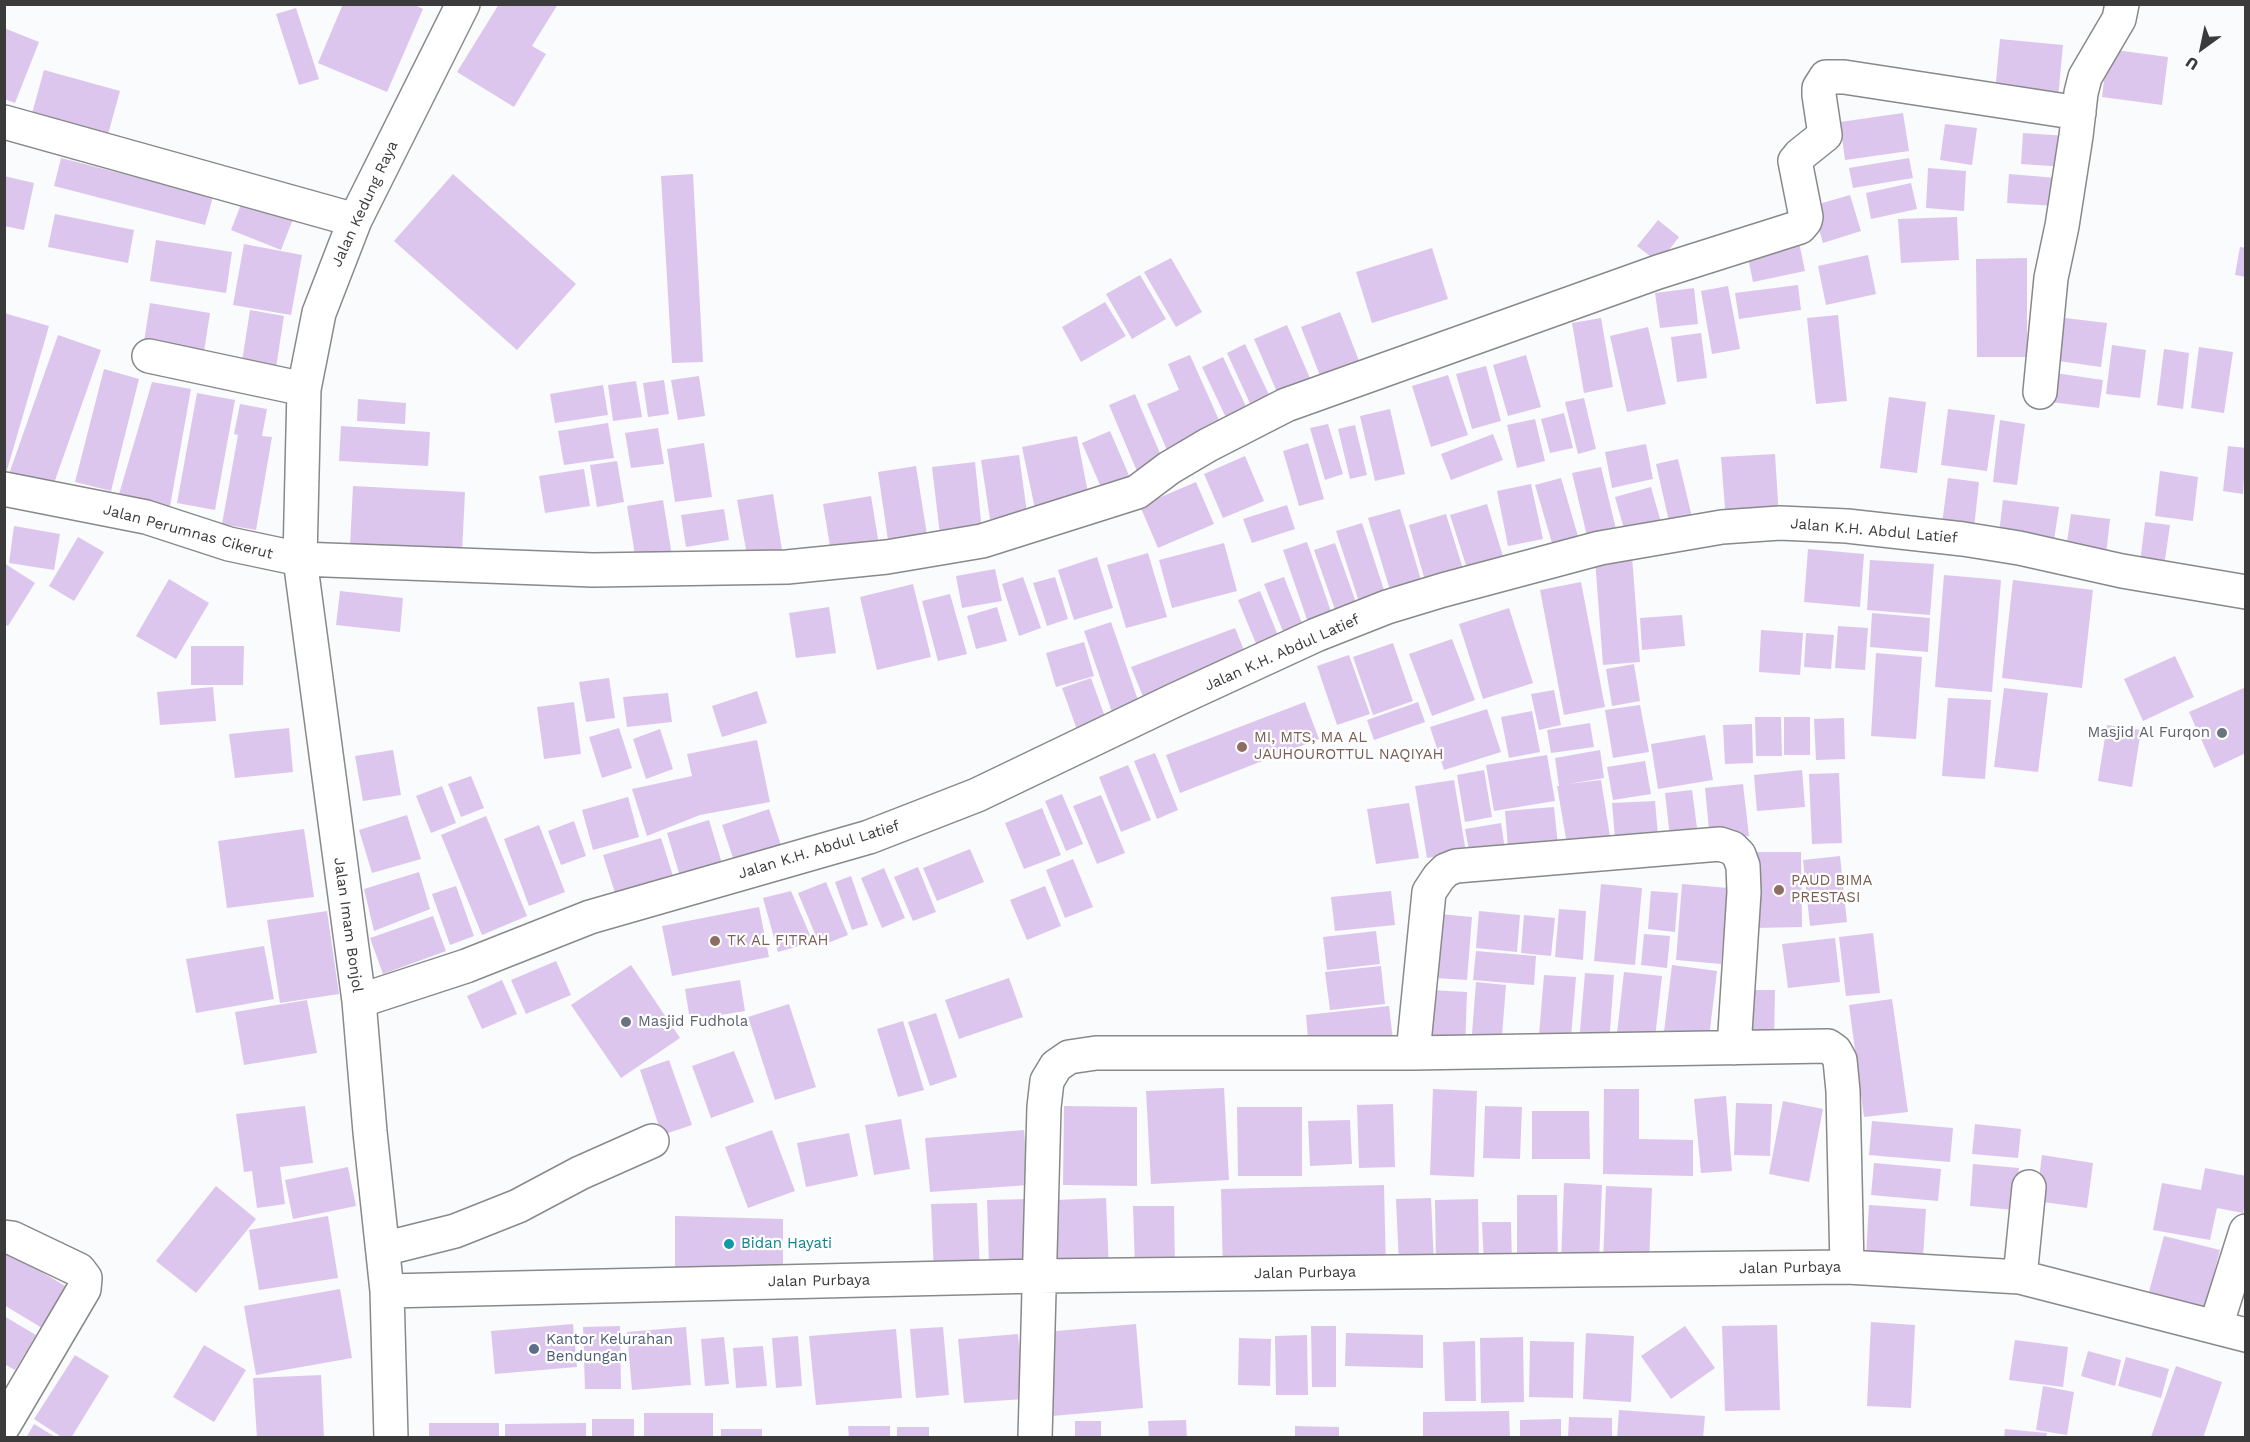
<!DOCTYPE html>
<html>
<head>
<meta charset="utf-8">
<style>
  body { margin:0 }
  #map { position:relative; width:2250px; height:1442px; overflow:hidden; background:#fafbfc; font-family:"Work Sans",sans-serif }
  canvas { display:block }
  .frame { position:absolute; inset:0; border:6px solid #3b3b3c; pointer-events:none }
  .north { position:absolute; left:2172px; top:18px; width:60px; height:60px; -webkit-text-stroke:4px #fff; paint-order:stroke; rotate:213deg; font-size:16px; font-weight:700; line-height:24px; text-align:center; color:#3b3b3c }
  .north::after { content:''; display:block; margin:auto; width:21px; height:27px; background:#3b3b3c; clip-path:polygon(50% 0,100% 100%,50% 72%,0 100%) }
</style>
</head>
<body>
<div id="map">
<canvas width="2250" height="1442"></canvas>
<div class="frame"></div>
<div class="north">U</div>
</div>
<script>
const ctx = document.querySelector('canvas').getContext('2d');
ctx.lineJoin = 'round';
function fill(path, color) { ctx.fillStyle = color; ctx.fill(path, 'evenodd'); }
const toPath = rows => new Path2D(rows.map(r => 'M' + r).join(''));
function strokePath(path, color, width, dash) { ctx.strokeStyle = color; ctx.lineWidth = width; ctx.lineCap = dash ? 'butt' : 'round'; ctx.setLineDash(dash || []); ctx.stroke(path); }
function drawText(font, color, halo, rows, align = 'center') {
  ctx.font = font + ' "Work Sans",sans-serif'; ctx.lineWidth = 4.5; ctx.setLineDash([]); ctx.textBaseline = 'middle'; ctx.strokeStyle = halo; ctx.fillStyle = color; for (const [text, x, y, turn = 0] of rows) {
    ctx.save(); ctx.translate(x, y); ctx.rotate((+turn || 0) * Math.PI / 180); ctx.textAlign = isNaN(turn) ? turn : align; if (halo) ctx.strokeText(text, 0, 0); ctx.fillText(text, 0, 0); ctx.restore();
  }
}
const building = toPath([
  [343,4,413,4,423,9,387,92,318,63],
  [499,4,558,4,532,46,546,54,514,107,457,72],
  [296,8,319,79,299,85,276,14],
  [4,28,39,42,15,103,4,99],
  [2000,39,2063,45,2058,98,1995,92],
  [2108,49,2168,57,2162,105,2102,97],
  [44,70,120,91,107,138,31,117],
  [1903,113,1909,151,1845,160,1840,122],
  [1945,124,1977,128,1972,165,1940,160],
  [2023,133,2067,136,2065,167,2021,164],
  [61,158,213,197,205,225,54,186],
  [1909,158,1913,178,1853,188,1849,168],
  [1928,168,1966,171,1964,211,1926,208],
  [453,174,576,284,517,350,394,241],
  [693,174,703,362,672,363,661,176],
  [2009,174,2057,178,2056,206,2007,203],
  [4,176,34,183,24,230,4,226],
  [1911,183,1917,209,1871,219,1866,193],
  [245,194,295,214,281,250,231,230],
  [1850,195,1861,231,1823,243,1812,206],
  [55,214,134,230,128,263,48,247],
  [1957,217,1959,260,1901,263,1898,219],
  [1658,220,1679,237,1659,263,1637,246],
  [156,240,232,252,226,293,150,281],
  [1799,242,1805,271,1753,282,1747,253],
  [244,244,302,255,291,315,233,305],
  [2240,247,2246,248,2246,277,2235,275],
  [1432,248,1448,299,1372,323,1356,272],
  [1868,255,1876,294,1826,305,1818,266],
  [1171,258,1202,312,1176,327,1144,272],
  [2027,258,2027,357,1977,357,1976,259],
  [1140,275,1166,319,1132,339,1106,294],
  [1798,285,1801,310,1739,319,1735,293],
  [1728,286,1740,349,1712,354,1701,291],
  [1694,288,1698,324,1660,328,1655,293],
  [1105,302,1126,336,1081,362,1062,327],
  [150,303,210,313,203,358,143,348],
  [250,310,284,316,275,374,241,368],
  [1340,312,1363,371,1324,386,1301,327],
  [4,313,49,326,5,477,4,477],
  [1838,315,1847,401,1816,404,1807,318],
  [2057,317,2107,323,2101,367,2051,360],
  [1601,318,1613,387,1584,393,1572,323],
  [1287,325,1313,385,1280,399,1254,339],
  [1648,327,1666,404,1627,412,1610,336],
  [1701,333,1707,378,1677,382,1671,337],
  [58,335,101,350,52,489,9,474],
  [1245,344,1272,401,1253,410,1227,353],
  [2112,345,2146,350,2140,398,2106,394],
  [2199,347,2233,352,2224,413,2191,408],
  [2164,349,2189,353,2183,409,2157,405],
  [1190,355,1223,429,1170,457,1147,404,1179,390,1168,364],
  [1526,355,1541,407,1508,416,1493,365],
  [1223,357,1250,415,1229,424,1202,367],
  [1486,366,1501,421,1472,429,1456,374],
  [104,369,139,379,111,491,75,482],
  [2055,373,2103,380,2099,408,2051,402],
  [1448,375,1468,435,1431,447,1412,386],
  [699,376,705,416,678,420,671,380],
  [664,380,669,414,648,417,643,383],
  [636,381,642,417,613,421,608,385],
  [152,382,191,389,169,512,117,501],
  [603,385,608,415,555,423,550,394],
  [197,393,235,400,215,510,177,503],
  [1135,394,1165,465,1139,476,1109,405],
  [1889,397,1926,402,1917,473,1880,468],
  [1584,398,1596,449,1578,454,1565,402],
  [358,399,406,403,405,424,357,421],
  [240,404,267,409,262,436,272,437,256,530,222,524,238,435,234,434],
  [1390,409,1405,474,1375,481,1360,416],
  [1948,409,1995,415,1987,471,1941,465],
  [1564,413,1573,448,1550,453,1541,419],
  [1535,419,1545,461,1517,468,1507,425],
  [2000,420,2025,424,2017,485,1993,482],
  [608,423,614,458,564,465,558,431],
  [1328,424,1343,474,1325,480,1310,428],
  [1355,425,1367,475,1350,479,1338,429],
  [341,426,430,432,428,466,339,461],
  [658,428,664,464,631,468,625,433],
  [1110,431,1131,480,1103,492,1082,443],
  [1493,434,1503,460,1451,480,1441,454],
  [1077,436,1089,498,1035,509,1022,447],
  [704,443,712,497,675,502,667,449],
  [1308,443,1324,499,1299,506,1283,451],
  [1646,444,1653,479,1612,488,1605,452],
  [2228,446,2246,448,2243,494,2223,491],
  [1775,454,1779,518,1726,521,1721,457],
  [1019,455,1027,513,990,519,981,460],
  [1245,456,1264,501,1223,518,1204,474],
  [1678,459,1693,521,1670,526,1656,464],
  [617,461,624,502,597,507,590,465],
  [975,462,982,531,940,535,932,467],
  [916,466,928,541,889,547,878,472],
  [1601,467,1616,529,1587,536,1572,473],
  [584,469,590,506,545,513,539,476],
  [2160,471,2198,477,2193,521,2155,516],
  [1561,478,1580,543,1554,550,1535,485],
  [1948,478,1979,482,1974,528,1942,524],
  [1196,482,1214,524,1158,548,1140,506],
  [1531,484,1543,539,1508,546,1497,491],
  [353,486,465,492,462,553,350,547],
  [1651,487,1662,526,1626,536,1615,497],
  [773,494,782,550,747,555,737,500],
  [871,496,880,551,832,558,823,504],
  [663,500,672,556,636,561,627,506],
  [2003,500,2059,507,2054,540,1999,533],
  [1487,504,1506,566,1470,578,1450,515],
  [1287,505,1295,529,1252,543,1243,519],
  [724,509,729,540,686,547,681,515],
  [1400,509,1421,580,1390,590,1368,518],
  [1446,514,1464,572,1426,584,1409,525],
  [2071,514,2110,519,2106,555,2066,549],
  [2145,522,2170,525,2164,567,2140,563],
  [1362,523,1387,599,1361,608,1336,531],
  [14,526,60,534,54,570,9,563],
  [78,537,104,552,74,601,49,586],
  [1307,542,1335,623,1311,631,1283,550],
  [1224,543,1237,591,1172,608,1159,560],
  [1335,543,1359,611,1338,618,1314,550],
  [1808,549,1864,554,1860,607,1804,602],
  [1148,553,1167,617,1126,628,1107,565],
  [1632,556,1640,662,1603,665,1595,559],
  [1097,557,1113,608,1074,620,1058,570],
  [1870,560,1934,564,1930,615,1867,610],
  [4,563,35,583,8,626,4,624],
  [995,569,1002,601,962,608,956,576],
  [1944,575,2001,580,1992,692,1935,687],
  [1023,577,1041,628,1019,636,1002,584],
  [1055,577,1068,619,1047,626,1033,583],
  [1284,577,1305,631,1286,639,1264,584],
  [169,579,209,603,176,659,136,636],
  [2013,580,2093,590,2082,688,2002,678],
  [1581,582,1605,707,1564,715,1540,590],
  [913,584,931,657,877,670,860,597],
  [340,591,403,598,400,632,336,625],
  [1260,591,1279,638,1257,646,1238,600],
  [950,594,967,654,938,661,922,601],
  [829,607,836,653,796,658,789,613],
  [997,607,1007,641,976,649,967,616],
  [1509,608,1533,683,1483,699,1459,624],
  [1872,613,1930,618,1928,652,1870,647],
  [1682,615,1685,646,1642,650,1640,618],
  [1111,622,1140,706,1113,715,1084,631],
  [1838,626,1868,628,1865,670,1835,668],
  [1235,628,1248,660,1144,699,1131,667],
  [1761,630,1803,633,1800,675,1759,672],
  [1806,633,1834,635,1831,669,1804,667],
  [1452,639,1475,700,1432,716,1409,654],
  [1084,642,1094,676,1056,687,1046,653],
  [1393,643,1413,701,1373,715,1353,657],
  [191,646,244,646,243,685,191,685],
  [1876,653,1922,657,1916,739,1871,736],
  [1349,655,1370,714,1337,725,1317,666],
  [2175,656,2194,697,2143,721,2124,679],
  [1634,664,1640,701,1612,706,1606,669],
  [609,678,615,718,586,722,579,682],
  [1091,678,1109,728,1080,738,1062,688],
  [213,687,216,721,160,725,157,692],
  [2246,687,2246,753,2214,768,2189,712],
  [2004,688,2048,693,2038,772,1994,767],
  [1554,690,1561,725,1539,730,1531,694],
  [757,691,767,723,722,737,712,706],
  [668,693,672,722,627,727,623,697],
  [1948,698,1991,700,1985,779,1942,776],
  [574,702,581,754,544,759,537,707],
  [1305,702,1319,739,1180,793,1166,755],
  [1418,702,1425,722,1374,740,1367,720],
  [1640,705,1649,752,1613,758,1605,710],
  [1487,709,1501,752,1444,770,1430,727],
  [1532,711,1540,752,1509,758,1501,717],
  [1755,717,1781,717,1782,756,1756,756],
  [1784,717,1810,717,1810,755,1784,755],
  [1844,718,1845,759,1816,760,1814,719],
  [1590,723,1594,747,1551,753,1547,730],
  [1752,724,1753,763,1725,764,1723,725],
  [2107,725,2141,730,2132,787,2098,781],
  [289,728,293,772,235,778,229,734],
  [619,728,632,768,602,778,589,737],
  [660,729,673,769,646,779,633,739],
  [1705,735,1713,780,1658,789,1651,744],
  [757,740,770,802,700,815,647,836,632,789,692,776,687,754],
  [393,750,401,795,363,801,355,756],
  [1600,750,1604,778,1568,784,1601,780,1612,849,1569,856,1557,786,1559,786,1555,758],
  [1155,753,1178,810,1157,819,1134,761],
  [1547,755,1555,801,1494,811,1486,765],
  [1645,761,1651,794,1613,800,1607,767],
  [1128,765,1151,820,1121,832,1099,777],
  [1484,770,1492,817,1465,822,1457,775],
  [1802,770,1805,807,1757,811,1754,775],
  [1839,773,1842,843,1812,844,1809,774],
  [471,776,484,808,461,817,448,784],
  [1454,780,1466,852,1427,858,1415,786],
  [1743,784,1749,836,1710,840,1705,788],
  [442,786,456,823,431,833,416,796],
  [1692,790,1699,843,1671,846,1665,793],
  [1062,794,1083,844,1066,851,1045,801],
  [1101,795,1125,853,1097,864,1073,806],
  [628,797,639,837,593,850,582,810],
  [1655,801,1659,847,1616,850,1612,803],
  [1409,803,1419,858,1376,864,1367,809],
  [1554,807,1559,855,1509,859,1505,811],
  [1042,808,1061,855,1024,869,1005,823],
  [769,809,783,851,736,867,722,825],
  [407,815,421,859,372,873,359,830],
  [486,816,527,916,482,935,441,835],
  [709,820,724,870,682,883,667,833],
  [574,821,586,856,561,865,548,831],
  [1501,823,1506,856,1471,861,1465,829],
  [539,825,565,892,529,906,504,839],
  [304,829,314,897,227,908,218,841],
  [661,838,674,879,616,896,603,855],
  [970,849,984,882,937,901,923,868],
  [1755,852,1801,852,1802,927,1756,928],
  [1840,856,1847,922,1810,926,1803,860],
  [1073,859,1093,907,1065,918,1046,870],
  [918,867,936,912,913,921,894,877],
  [884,868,905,918,882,928,861,878],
  [419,872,430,909,374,931,364,889],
  [851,876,868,925,852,930,835,882],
  [826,882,848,935,820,946,798,893],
  [1601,884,1642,888,1635,965,1594,961],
  [1682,884,1728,888,1721,964,1676,960],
  [456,886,474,936,450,945,432,894],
  [1045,886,1061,926,1027,940,1010,900],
  [791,891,813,942,778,952,763,898],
  [1391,891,1395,925,1335,931,1331,897],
  [1651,891,1678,893,1675,932,1648,929],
  [759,907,769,957,672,976,662,926],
  [1559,909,1586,911,1583,960,1555,957],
  [327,911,339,994,280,1003,267,920],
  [1479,911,1520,915,1517,952,1476,948],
  [1440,914,1472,917,1467,980,1435,978],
  [1524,915,1555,918,1551,956,1521,953],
  [433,916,446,951,383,974,370,938],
  [1376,931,1380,964,1327,970,1323,937],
  [1873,933,1880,993,1846,996,1839,937],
  [1644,934,1670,936,1667,968,1641,965],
  [1835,938,1840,982,1788,988,1782,944],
  [264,946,274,999,196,1013,186,959],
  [1476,951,1536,956,1534,985,1473,980],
  [556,961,571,995,526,1014,511,980],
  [631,965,680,1038,621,1078,571,1005],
  [1672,965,1717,971,1708,1046,1663,1040],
  [1381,966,1385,1004,1330,1010,1325,972],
  [1624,972,1662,976,1654,1047,1616,1042],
  [1585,973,1614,975,1609,1044,1579,1042],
  [1544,975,1576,977,1570,1049,1538,1047],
  [1009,978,1023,1017,959,1039,945,1000],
  [502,980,517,1014,482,1029,467,996],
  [740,980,745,1011,690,1020,685,989],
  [1476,982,1506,985,1501,1049,1471,1047],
  [1429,990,1467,992,1465,1051,1427,1050],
  [1745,990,1775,990,1774,1042,1745,1041],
  [1892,999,1908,1112,1864,1117,1849,1005],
  [307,1000,317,1053,244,1065,235,1012],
  [789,1004,816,1087,775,1100,748,1017],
  [1389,1006,1393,1040,1309,1049,1306,1015],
  [936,1013,957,1077,930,1086,908,1022],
  [903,1021,924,1090,898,1097,877,1029],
  [734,1051,754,1102,711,1118,692,1066],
  [669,1060,692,1125,662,1135,640,1070],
  [1224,1088,1229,1180,1151,1184,1146,1091],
  [1433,1089,1477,1091,1474,1177,1430,1175],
  [1604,1089,1639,1089,1639,1139,1693,1140,1693,1176,1603,1174],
  [1726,1096,1732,1171,1701,1173,1694,1099],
  [1783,1101,1823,1109,1809,1182,1769,1174],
  [1736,1103,1772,1104,1770,1156,1734,1155],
  [1393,1104,1395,1167,1359,1168,1357,1105],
  [305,1106,313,1163,280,1167,285,1204,257,1208,252,1171,244,1172,236,1114],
  [1064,1106,1137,1107,1137,1186,1063,1185],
  [1485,1106,1522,1107,1520,1159,1483,1158],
  [1237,1107,1302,1107,1302,1176,1238,1176],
  [1532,1111,1589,1111,1590,1159,1532,1159],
  [901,1119,910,1169,874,1175,865,1125],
  [1350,1120,1352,1164,1310,1166,1308,1121],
  [1872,1121,1953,1128,1950,1162,1869,1155],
  [1975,1124,2021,1129,2018,1158,1972,1154],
  [772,1130,795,1191,748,1208,725,1147],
  [1024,1130,1029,1185,930,1192,925,1138],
  [849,1133,858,1176,806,1187,797,1143],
  [2042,1155,2093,1163,2087,1208,2036,1201],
  [1874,1163,1941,1169,1938,1201,1871,1195],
  [1973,1164,2019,1168,2015,1210,1970,1206],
  [348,1167,356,1206,293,1219,285,1180],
  [2205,1168,2246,1176,2246,1198,2243,1213,2217,1208,2210,1240,2153,1230,2162,1183,2201,1190],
  [1564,1183,1602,1185,1599,1264,1561,1261],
  [1384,1185,1386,1271,1223,1274,1221,1189],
  [216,1186,256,1219,196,1293,156,1261],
  [1606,1186,1652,1188,1649,1265,1603,1263],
  [1517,1195,1557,1195,1558,1264,1517,1264],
  [1106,1198,1109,1271,1057,1273,1054,1200],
  [1431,1198,1434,1265,1399,1266,1396,1199],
  [1029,1199,1030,1264,989,1264,987,1200],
  [1478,1199,1479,1265,1436,1265,1435,1200],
  [977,1203,980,1272,934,1274,931,1204],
  [1869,1205,1926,1209,1923,1258,1866,1255],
  [1133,1206,1174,1206,1175,1269,1135,1270],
  [328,1216,338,1278,259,1290,249,1230],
  [675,1216,783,1219,783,1272,675,1270],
  [1482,1222,1511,1222,1512,1264,1484,1264],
  [2164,1236,2220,1250,2205,1307,2149,1292],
  [4,1250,67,1287,42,1328,4,1305],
  [340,1289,352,1358,256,1375,244,1306],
  [4,1316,36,1335,15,1370,4,1364],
  [1871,1322,1915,1325,1911,1408,1867,1406],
  [573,1324,577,1367,495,1374,491,1331],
  [1136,1324,1143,1408,1052,1416,1045,1332],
  [1777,1325,1780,1410,1725,1411,1722,1326],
  [620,1326,621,1389,585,1389,583,1327],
  [1311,1326,1336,1326,1336,1387,1312,1387],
  [1685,1326,1715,1368,1671,1399,1641,1356],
  [686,1327,691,1385,632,1390,627,1332],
  [943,1327,949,1395,916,1398,910,1329],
  [896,1329,902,1398,816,1405,809,1336],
  [1346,1333,1423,1335,1423,1368,1345,1366],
  [1586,1333,1634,1336,1631,1402,1583,1399],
  [1018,1334,1024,1399,964,1403,958,1339],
  [1307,1335,1308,1395,1276,1395,1275,1336],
  [798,1336,802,1386,776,1388,772,1338],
  [724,1337,729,1384,705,1386,701,1339],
  [1523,1337,1524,1402,1481,1403,1480,1338],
  [1239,1338,1271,1339,1270,1386,1238,1385],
  [2015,1340,2068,1347,2063,1387,2009,1380],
  [1475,1341,1476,1401,1445,1401,1443,1342],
  [1530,1341,1574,1342,1573,1398,1529,1397],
  [204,1345,246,1370,214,1422,173,1397],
  [763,1346,767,1386,736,1388,733,1348],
  [2088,1351,2121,1360,2115,1386,2081,1376],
  [75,1355,109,1376,71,1438,63,1438,34,1419],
  [2126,1357,2169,1369,2161,1398,2118,1386],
  [2176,1366,2222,1382,2203,1438,2151,1437],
  [321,1375,324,1438,257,1438,253,1378],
  [2043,1386,2074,1392,2067,1435,2036,1430],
  [1619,1410,1705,1416,1703,1438,1617,1438],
  [1509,1411,1510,1438,1423,1438,1423,1412],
  [644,1413,713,1413,713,1438,644,1438],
  [1569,1417,1612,1418,1612,1438,1568,1438],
  [592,1419,634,1419,634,1438,592,1438],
  [1561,1419,1561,1438,1520,1438,1520,1420],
  [1186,1420,1187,1438,1149,1438,1148,1421],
  [1075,1421,1101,1421,1101,1438,1075,1438],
  [429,1423,499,1423,499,1438,429,1438],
  [586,1423,586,1438,505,1438,505,1424],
  [34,1424,57,1438,26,1438],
  [848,1426,890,1426,890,1438,849,1438],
  [1295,1426,1339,1427,1339,1438,1295,1438],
  [897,1427,929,1427,929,1438,897,1438],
  [721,1429,762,1429,762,1438,721,1438],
  [2005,1429,2047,1433,2046,1438,2004,1438]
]);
const minor = toPath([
  [4,122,355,220],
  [149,356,304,389],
  [2040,392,2051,278,2062,226,2076,136,2081,93,2085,77,2119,19,2122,4],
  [4,489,146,517,229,544,300,559,593,570,787,567,887,557,982,541,1137,492,1169,468,1208,445,1286,405,1658,272,1800,227,1805,221,1806,217,1795,161,1800,155,1825,135,1819,95,1819,88,1826,77,1844,77,2079,113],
  [359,1001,466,966,590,917,869,837,977,795,1175,700,1316,635,1387,607,1443,590,1600,548,1722,527,1780,523,1847,526,1963,539,2019,548,2122,571,2246,592],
  [1413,1053,1429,892,1439,877,1446,870,1456,866,1720,844,1732,848,1739,855,1743,866,1744,892,1734,1048],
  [4,1237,12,1238,79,1270,85,1278,84,1289,4,1425],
  [383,1249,455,1231,518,1206,580,1173,652,1141],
  [2020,1277,2029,1187],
  [387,1291,1038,1276,1847,1267,2020,1277,2246,1335],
  [2216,1326,2246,1231],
  [391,1438,387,1291,370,1132,359,1001,300,559,304,389,319,313,355,220,463,4],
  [1035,1438,1044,1107,1047,1081,1056,1066,1069,1057,1096,1053,1413,1053,1828,1046,1835,1051,1840,1060,1843,1091,1847,1267]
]);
const markers = [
  [2222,733,6,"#6b7280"],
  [1242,747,6,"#8d6e63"],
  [1779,890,6,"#8d6e63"],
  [715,941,6,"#8d6e63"],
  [626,1022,6,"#6b7280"],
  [729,1244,6,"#0f9aa8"],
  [534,1349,6,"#5c6f8a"]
];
const streetNames = [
  ["Jalan Kedung Raya",365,204,-65],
  ["Jalan K.H. Abdul Latief",1874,531,5],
  ["Jalan Perumnas Cikerut",188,532,15],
  ["Jalan K.H. Abdul Latief",1282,653,-24],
  ["Jalan K.H. Abdul Latief",819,850,-17],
  ["Jalan Imam Bonjol",348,925,82],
  ["Jalan Purbaya",1790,1268,-1],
  ["Jalan Purbaya",1305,1273,-1],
  ["Jalan Purbaya",819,1281,-1]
];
const worshipNames = [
  ["Masjid Al Furqon",2210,733],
  ["Masjid Fudhola",638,1022,"left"]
];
const educationNames = [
  ["MI, MTS, MA AL",1254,738],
  ["JAUHOUROTTUL NAQIYAH",1254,755],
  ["PAUD BIMA",1791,881],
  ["PRESTASI",1791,898],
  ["TK AL FITRAH",727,941]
];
const cultureNames = [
  ["Bidan Hayati",741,1244]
];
const serviceNames = [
  ["Kantor Kelurahan",546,1340],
  ["Bendungan",546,1357]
];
fill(building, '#ddc6ed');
strokePath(minor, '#88898a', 36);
strokePath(minor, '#fff', 33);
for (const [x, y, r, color] of markers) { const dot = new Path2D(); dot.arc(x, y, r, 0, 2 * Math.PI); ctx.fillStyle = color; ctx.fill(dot); strokePath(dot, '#fff', 2); }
drawText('15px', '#3b3b3c', '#fff', streetNames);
drawText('15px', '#5b616d', '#fff', worshipNames, 'right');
drawText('15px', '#785e54', '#fff', educationNames, 'left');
drawText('15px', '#0d838f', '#fff', cultureNames, 'left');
drawText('15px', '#4e5e75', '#fff', serviceNames, 'left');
</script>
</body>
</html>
